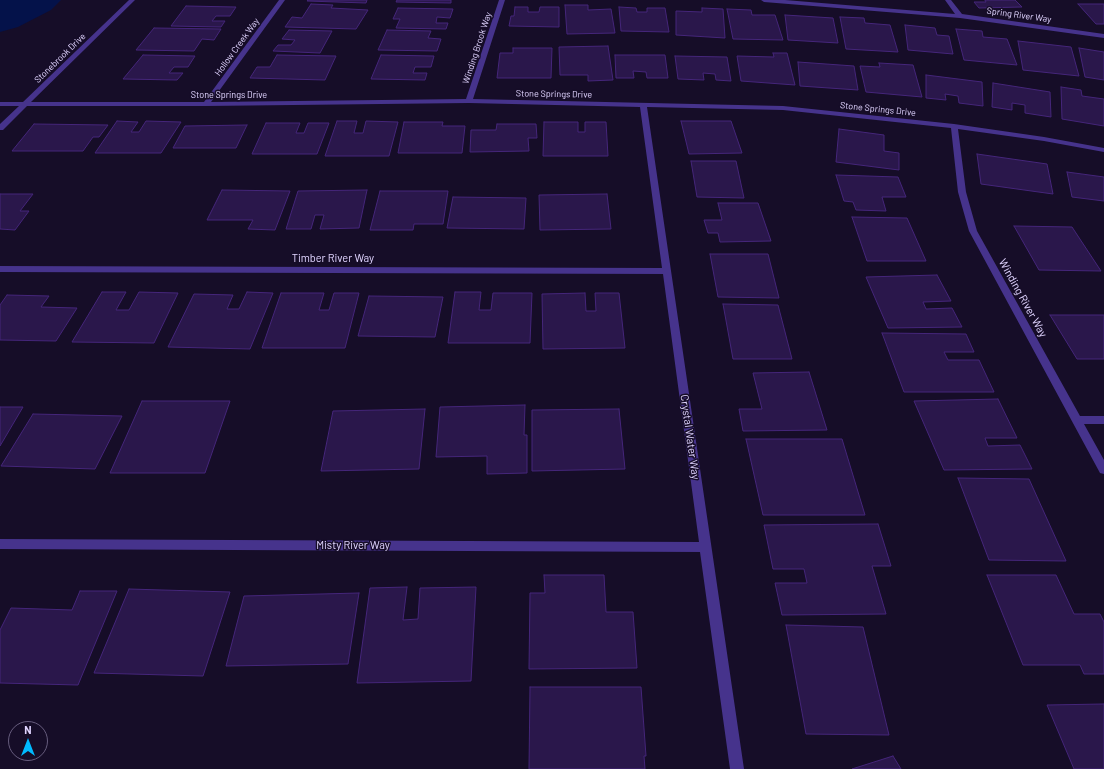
<!DOCTYPE html>
<html>
<head>
<meta charset="utf-8">
<style>
  body { margin:0 }
  #map { position:relative; width:1104px; height:769px; overflow:hidden; background:#160d28; font-family:Barlow,sans-serif }
  canvas { display:block }
  .north { position:absolute; left:8px; top:721px; width:40px; height:40px; box-sizing:border-box; background:#160d28; border:1px solid #675d7e; border-radius:50%; rotate:0deg; font-size:11px; font-weight:700; line-height:16px; text-align:center; color:#e0d4ff }
  .north::after { content:''; display:block; margin:auto; width:14px; height:18px; background:#00baff; clip-path:polygon(50% 0,100% 100%,50% 72%,0 100%) }
</style>
</head>
<body>
<div id="map">
<canvas width="1104" height="769"></canvas>
<div class="north">N</div>
</div>
<script>
const ctx = document.querySelector('canvas').getContext('2d');
ctx.lineJoin = 'round';
function fill(path, color) { ctx.fillStyle = color; ctx.fill(path, 'evenodd'); }
const toPath = rows => new Path2D(rows.map(r => 'M' + r).join(''));
function strokePath(path, color, width, dash) { ctx.strokeStyle = color; ctx.lineWidth = width; ctx.lineCap = dash ? 'butt' : 'round'; ctx.setLineDash(dash || []); ctx.stroke(path); }
function drawText(font, color, halo, rows, align = 'center') {
  ctx.font = font + ' Barlow,sans-serif'; ctx.lineWidth = 3; ctx.setLineDash([]); ctx.textBaseline = 'middle'; ctx.strokeStyle = halo; ctx.fillStyle = color; for (const [text, x, y, turn = 0] of rows) {
    ctx.save(); ctx.translate(x, y); ctx.rotate((+turn || 0) * Math.PI / 180); ctx.textAlign = isNaN(turn) ? turn : align; if (halo) ctx.strokeText(text, 0, 0); ctx.fillText(text, 0, 0); ctx.restore();
  }
}
const water = toPath([
  [0,0,61,0,51,10,18,27,0,32]
]);
const building = toPath([
  [308,0,367,0,366,3,307,1,308,0],
  [397,0,451,0,451,3,396,2,397,0],
  [985,0,1015,0,1022,7,979,8,974,2,986,2,985,0],
  [311,4,333,5,331,8,368,10,356,29,285,27,292,17,302,18,311,4],
  [1078,4,1104,4,1104,24,1096,24,1078,4],
  [565,5,588,5,588,10,611,9,615,33,567,34,565,5],
  [186,6,236,7,230,16,216,16,212,21,225,21,221,27,171,26,186,6],
  [515,7,528,7,528,12,539,12,540,7,559,7,559,27,509,26,511,16,514,16,515,7],
  [619,7,636,8,637,12,647,12,647,8,665,8,669,32,621,31,619,7],
  [398,8,453,9,450,18,437,17,436,23,448,23,446,29,396,28,400,19,393,19,398,8],
  [702,8,723,9,725,38,676,35,676,11,702,12,702,8],
  [727,9,751,10,752,15,775,15,783,40,733,39,727,9],
  [785,15,833,18,838,43,788,40,785,15],
  [840,17,864,18,865,23,890,25,898,52,846,49,840,17],
  [905,25,935,28,937,35,949,36,953,54,908,50,905,25],
  [154,28,221,29,214,40,202,39,194,51,136,50,154,28],
  [956,29,982,31,983,37,1007,39,1017,65,964,60,956,29],
  [289,30,332,31,320,53,273,51,278,45,291,45,295,40,282,39,289,30],
  [387,30,431,31,428,38,441,39,437,51,378,50,387,30],
  [1018,41,1071,47,1079,76,1023,70,1018,41],
  [608,46,613,80,588,81,588,75,560,75,559,47,608,46],
  [513,48,552,48,551,78,497,78,500,53,513,53,513,48],
  [1079,48,1104,52,1104,80,1085,77,1079,48],
  [773,53,787,53,795,85,741,81,737,56,774,57,773,53],
  [143,55,195,56,188,67,174,67,169,73,183,73,177,80,123,79,143,55],
  [277,55,336,56,325,80,250,78,257,67,270,67,277,55],
  [381,55,434,56,431,67,415,67,413,73,427,73,425,80,371,79,381,55],
  [615,55,665,55,668,78,647,78,646,72,633,71,634,78,616,78,615,55],
  [675,56,727,57,731,81,716,80,715,74,703,73,704,80,678,79,675,56],
  [798,62,854,66,858,90,800,86,798,62],
  [879,63,913,65,922,97,866,92,860,66,880,67,879,63],
  [926,75,982,82,983,106,959,103,958,96,945,94,946,100,926,98,926,75],
  [993,83,1050,92,1051,117,1025,113,1025,105,1012,103,1012,110,992,107,993,83],
  [1061,87,1081,90,1082,96,1104,99,1104,126,1062,119,1061,87],
  [117,121,138,122,131,132,139,132,146,121,181,122,161,153,95,153,117,121],
  [337,121,357,121,354,133,363,133,366,121,398,122,389,156,325,156,337,121],
  [681,121,731,121,742,153,689,154,681,121],
  [404,122,443,122,442,126,465,126,462,153,398,153,404,122],
  [544,122,578,122,578,132,585,132,585,122,606,122,608,156,543,156,544,122],
  [266,123,300,123,296,133,304,133,308,123,329,123,317,154,252,154,266,123],
  [34,124,108,125,99,137,93,137,83,151,12,151,34,124],
  [497,124,536,124,537,138,528,138,529,151,470,152,471,130,496,130,497,124],
  [247,125,236,148,173,148,185,126,247,125],
  [839,129,884,135,884,151,899,153,899,170,836,162,839,129],
  [977,154,1047,164,1053,194,981,184,977,154],
  [691,161,736,161,744,198,697,197,691,161],
  [1067,172,1104,177,1104,201,1072,197,1067,172],
  [836,175,898,177,906,197,882,197,886,211,856,210,853,202,844,201,836,175],
  [222,190,290,191,275,230,248,229,253,220,207,220,222,190],
  [367,190,359,228,320,229,324,215,315,215,311,229,286,229,298,191,367,190],
  [380,191,448,191,443,224,414,224,413,230,370,230,380,191],
  [0,194,33,194,20,211,29,211,15,230,0,229,0,194],
  [607,194,611,229,540,230,539,195,607,194],
  [453,197,526,198,524,229,447,228,453,197],
  [718,203,758,203,771,241,720,242,718,233,708,233,704,220,722,220,718,203],
  [852,217,907,218,926,261,867,261,852,217],
  [1014,226,1072,227,1101,271,1039,270,1014,226],
  [710,254,768,254,779,298,718,297,710,254],
  [937,275,951,301,923,302,926,309,952,308,962,327,888,328,866,277,937,275],
  [102,292,126,292,116,310,129,310,139,292,178,293,154,343,72,342,102,292],
  [247,292,273,293,250,349,168,347,194,294,233,295,227,309,239,309,247,292],
  [455,292,481,292,479,310,491,310,493,293,532,293,530,343,448,343,455,292],
  [281,293,324,293,319,310,329,310,334,293,359,293,345,348,262,348,281,293],
  [585,293,586,311,596,311,595,293,619,293,625,348,543,349,542,294,585,293],
  [7,295,49,296,41,307,77,308,56,341,0,340,0,305,7,295],
  [369,296,443,297,435,337,358,336,369,296],
  [723,304,778,305,792,359,733,359,723,304],
  [1050,315,1104,315,1104,359,1077,359,1050,315],
  [882,333,966,334,974,352,944,352,948,360,979,360,994,392,904,392,882,333],
  [809,372,827,430,743,431,739,409,762,409,753,373,809,372],
  [998,399,1017,438,985,438,988,446,1020,445,1032,469,944,470,914,401,998,399],
  [142,401,230,401,205,473,110,473,142,401],
  [525,405,524,435,527,435,527,473,487,474,487,456,436,457,440,407,525,405],
  [0,407,23,407,0,446,0,407],
  [425,409,419,469,321,471,333,411,425,409],
  [619,409,625,469,532,471,532,410,619,409],
  [33,414,122,416,95,469,1,466,33,414],
  [746,439,842,439,865,515,763,515,746,439],
  [958,478,1029,479,1066,561,989,560,958,478],
  [878,524,891,566,872,566,886,614,782,615,775,583,807,583,804,569,773,569,764,525,878,524],
  [544,575,604,575,606,612,633,612,637,668,529,669,530,593,545,593,544,575],
  [987,575,1056,575,1074,614,1100,614,1104,622,1104,674,1084,674,1080,665,1023,665,987,575],
  [407,587,403,620,418,619,420,588,476,587,471,681,357,683,370,588,407,587],
  [129,589,230,592,203,676,94,673,129,589],
  [80,591,117,591,78,685,0,683,0,630,11,608,72,610,80,591],
  [359,593,348,664,226,666,244,596,359,593],
  [786,625,863,627,889,735,806,734,786,625],
  [530,687,641,687,646,756,644,756,645,769,529,769,530,687],
  [1104,704,1104,769,1074,769,1047,705,1104,704],
  [893,756,901,769,852,769,893,756]
]);
const minor = toPath([
  [129,0,135,0,31,102,204,102,279,0,285,0,211,102,466,99,499,0,505,0,473,99,783,106,954,124,1044,137,1104,148,1104,152,1044,141,958,129,966,192,977,231,1080,416,1104,416,1104,424,1084,424,1104,460,1104,474,1100,473,969,231,958,192,951,128,783,110,647,107,744,769,730,769,700,552,0,549,0,539,699,542,663,274,0,272,0,266,662,268,640,107,469,103,206,106,27,106,3,130,0,130,0,124,19,106,0,106,0,102,23,102,129,0],
  [761,0,785,0,955,14,945,0,951,0,962,14,1104,34,1104,38,960,18,764,2,761,0]
]);
const farStreetnames = [
  ["Spring River Way",1019,15,8],
  ["Hollow Creek Way",237,47,-54],
  ["Winding Brook Way",477,48,-72],
  ["Stonebrook Drive",60,58,-44],
  ["Stone Springs Drive",554,94,1],
  ["Stone Springs Drive",229,95],
  ["Stone Springs Drive",878,109,6]
];
const streetNames = [
  ["Timber River Way",333,258],
  ["Winding River Way",1023,298,61],
  ["Crystal Water Way",690,437,82],
  ["Misty River Way",353,545]
];
fill(water, '#04124a');
fill(building, '#2a174b');
strokePath(building, '#45267a', 1);
fill(minor, '#46338c');
drawText('9px', '#e0d4ff', '#160d28', farStreetnames);
drawText('11px', '#e0d4ff', '#160d28', streetNames);
</script>
</body>
</html>
